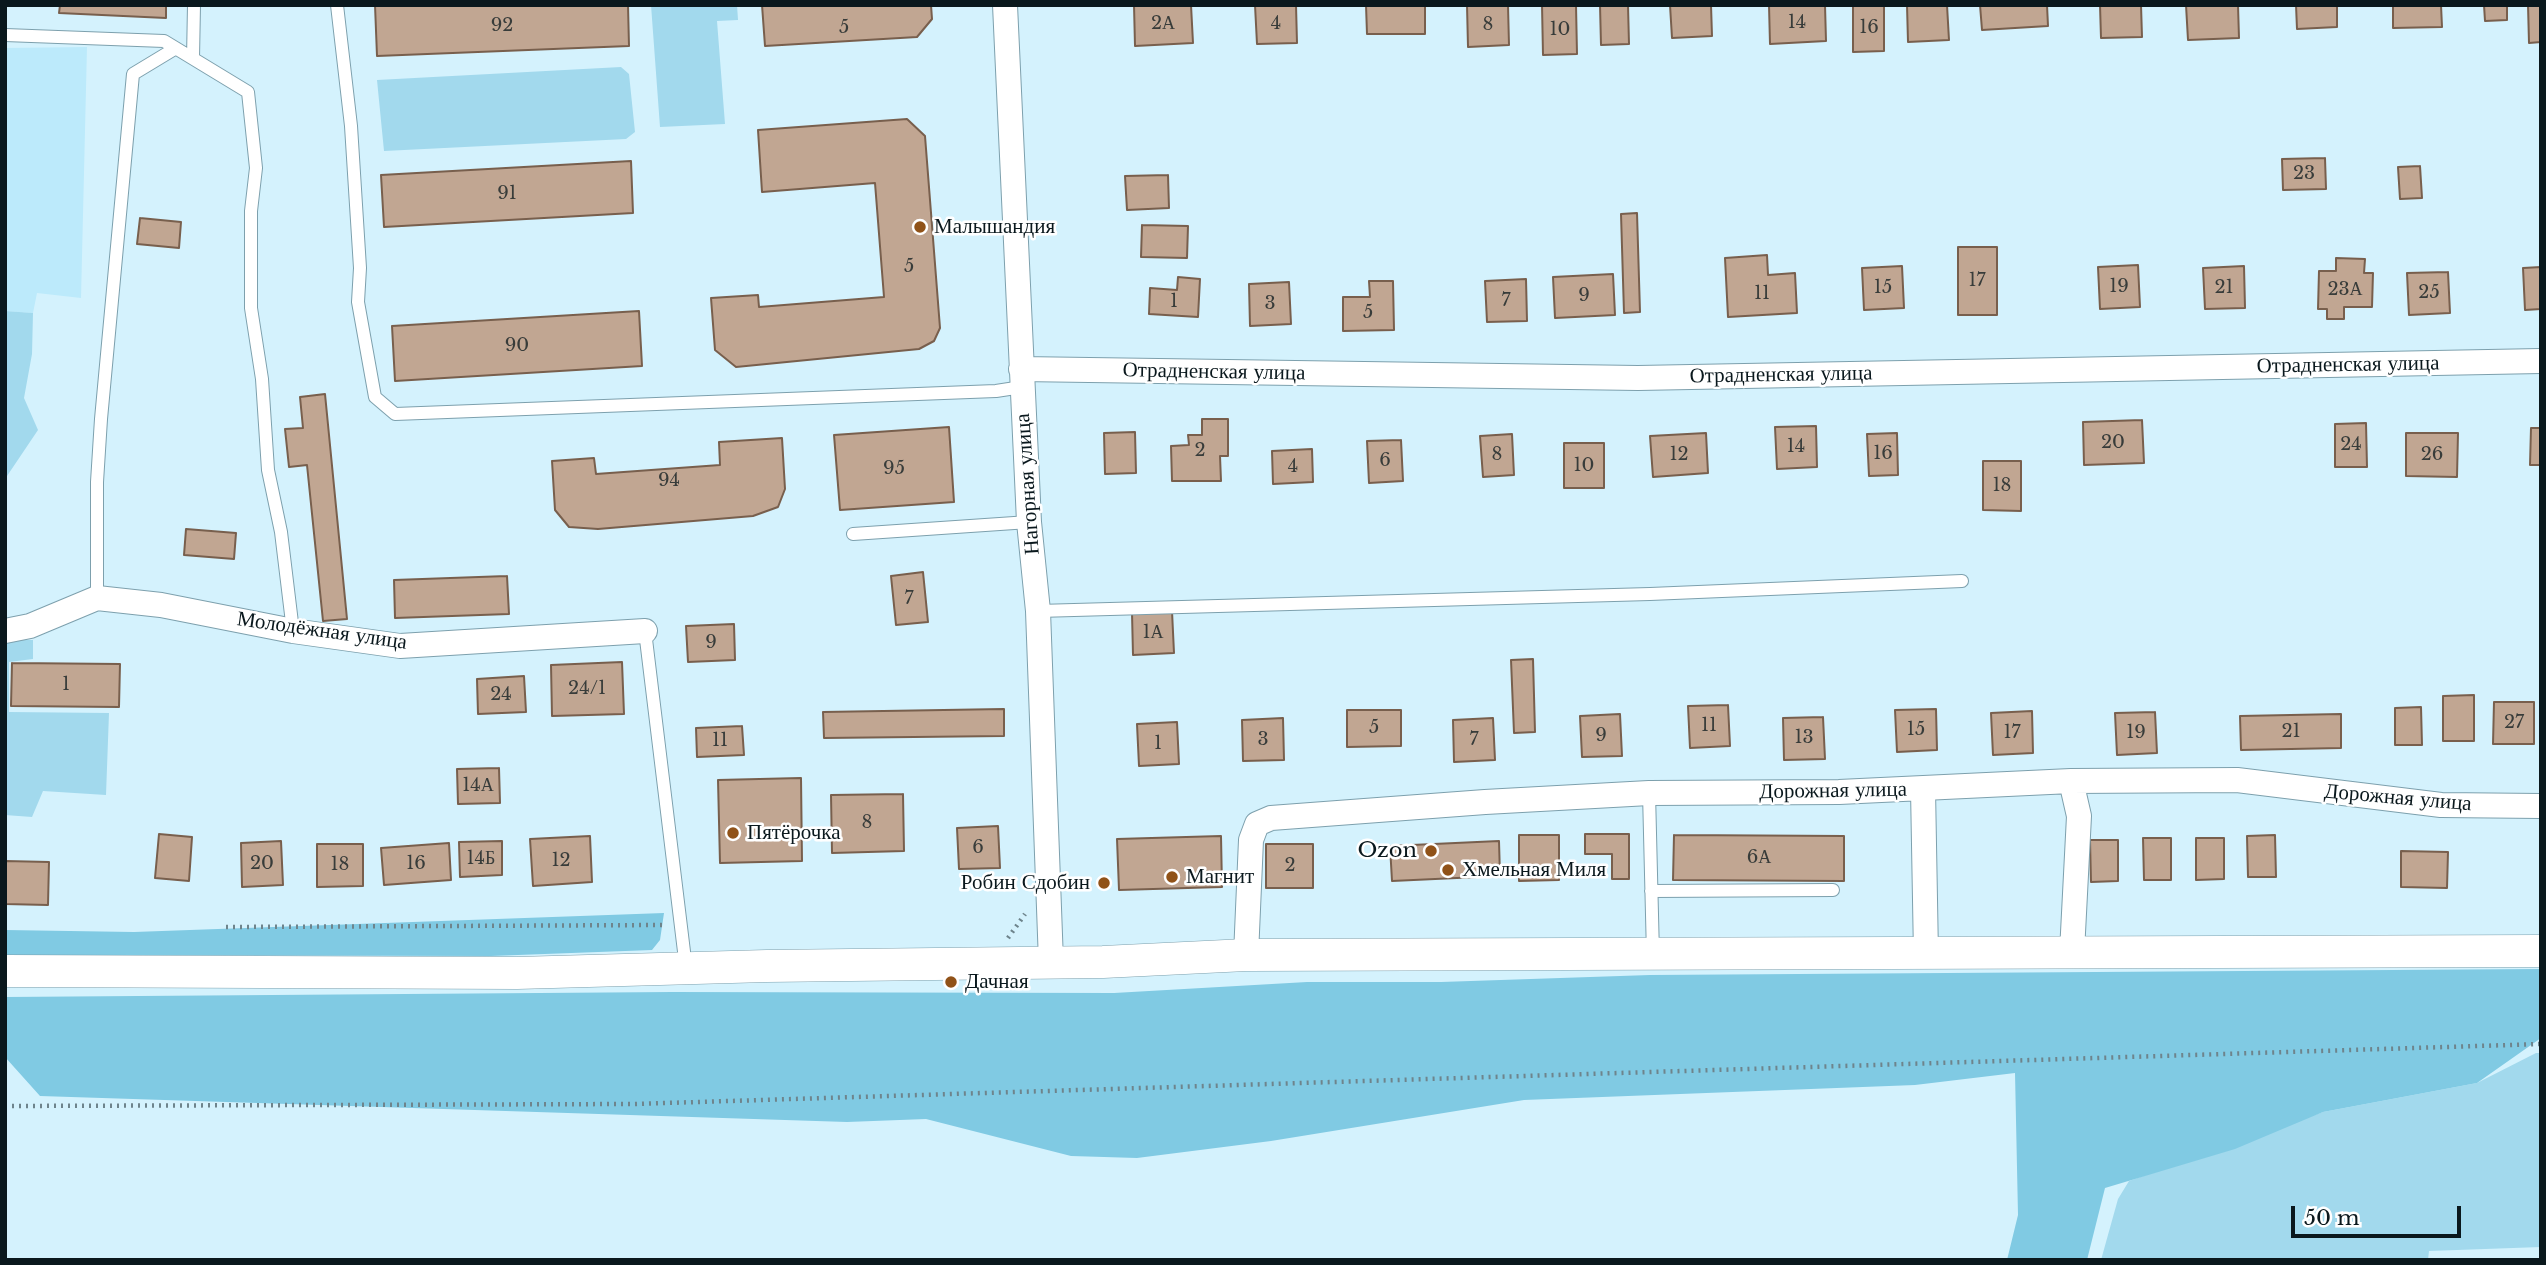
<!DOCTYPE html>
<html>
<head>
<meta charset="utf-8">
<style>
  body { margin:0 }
  #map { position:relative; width:2546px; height:1265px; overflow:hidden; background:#d4f2fd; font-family:"Libre Baskerville",serif }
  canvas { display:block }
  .frame { position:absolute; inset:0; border:7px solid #0a181d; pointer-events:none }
  .scale { position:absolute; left:2291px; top:1206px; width:170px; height:32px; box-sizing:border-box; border:4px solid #0a181d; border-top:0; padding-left:9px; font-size:21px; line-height:24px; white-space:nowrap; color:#0a181d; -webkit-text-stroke:5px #fff; paint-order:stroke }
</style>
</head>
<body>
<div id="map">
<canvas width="2546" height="1265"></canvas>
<div class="frame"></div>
<div class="scale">50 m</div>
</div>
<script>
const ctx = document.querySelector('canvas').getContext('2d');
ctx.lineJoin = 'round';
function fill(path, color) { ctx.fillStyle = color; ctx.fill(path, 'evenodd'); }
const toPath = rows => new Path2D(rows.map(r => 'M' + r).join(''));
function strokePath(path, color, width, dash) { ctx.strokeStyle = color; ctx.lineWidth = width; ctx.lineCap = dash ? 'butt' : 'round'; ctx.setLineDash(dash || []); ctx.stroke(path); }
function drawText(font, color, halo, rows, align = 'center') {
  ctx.font = font + ' "Libre Baskerville",serif'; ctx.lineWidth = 5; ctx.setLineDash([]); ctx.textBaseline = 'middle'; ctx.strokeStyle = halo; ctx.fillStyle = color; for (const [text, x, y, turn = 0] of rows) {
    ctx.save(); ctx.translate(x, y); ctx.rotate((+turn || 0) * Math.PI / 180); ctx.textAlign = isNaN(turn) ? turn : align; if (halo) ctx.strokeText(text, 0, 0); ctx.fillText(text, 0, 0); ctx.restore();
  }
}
const built = toPath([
  [87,47,81,298,37,293,33,313,5,311,5,48]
]);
const green = toPath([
  [651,5,737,5,738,20,717,21,725,124,660,127],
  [621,67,629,74,635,132,626,139,384,151,377,80],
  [5,311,33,313,32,354,24,398,38,430,5,479],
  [5,640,33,640,33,659,9,662,9,712,109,713,106,795,43,791,32,817,5,815],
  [2536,1053,2541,1053,2541,1247,2429,1251,2428,1260,2101,1260,2118,1199,2129,1181,2323,1112,2477,1083]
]);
const forest = toPath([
  [664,913,660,940,652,950,491,956,5,955,5,930,134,932],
  [2541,969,2541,1038,2477,1083,2323,1112,2235,1149,2105,1188,2087,1260,2007,1260,2018,1215,2015,1073,1915,1085,1524,1100,1271,1141,1137,1158,1071,1156,926,1119,847,1122,40,1096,5,1057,5,997,672,992,1114,993,1307,982,1441,982,1650,975]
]);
const building = toPath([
  [60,5,166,5,166,18,59,13,60,5],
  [375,5,628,5,629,46,377,56,375,5],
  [762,5,931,5,932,19,917,37,765,46,762,5],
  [1134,5,1191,5,1193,43,1135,46,1134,5],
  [1255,5,1296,5,1297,43,1257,44,1255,5],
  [1366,5,1425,5,1425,34,1367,34,1366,5],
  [1467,5,1508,5,1509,45,1468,47,1467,5],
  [1542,5,1576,5,1577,54,1543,55,1542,5],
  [1600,5,1628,5,1629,44,1601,45,1600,5],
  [1670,5,1711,5,1712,36,1672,38,1670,5],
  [1769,5,1825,5,1826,41,1770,44,1769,5],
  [1853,5,1884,5,1884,51,1853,52,1853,5],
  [1907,5,1947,5,1949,40,1908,42,1907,5],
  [1980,5,2047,5,2048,26,1982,30,1980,5],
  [2100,5,2141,5,2142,37,2101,38,2100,5],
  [2186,5,2238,5,2239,38,2188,40,2186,5],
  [2296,5,2337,5,2337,27,2297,29,2296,5],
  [2393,5,2441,5,2442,27,2393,28,2393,5],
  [2484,5,2507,5,2507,20,2485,21,2484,5],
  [2528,5,2541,5,2541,42,2529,43,2528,5],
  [907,119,925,136,940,328,934,341,919,349,736,367,715,350,711,298,758,295,759,307,884,297,875,183,762,192,758,130,907,119],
  [2325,158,2326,189,2283,190,2282,159,2325,158],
  [631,161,633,213,384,227,381,175,631,161],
  [2420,166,2422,198,2400,199,2398,167,2420,166],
  [1168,175,1169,208,1127,210,1125,176,1168,175],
  [1637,213,1640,312,1624,313,1621,214,1637,213],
  [140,218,181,222,179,248,137,244,140,218],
  [1142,225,1188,226,1187,258,1141,257,1142,225],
  [1958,247,1997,247,1997,315,1958,315,1958,247],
  [1767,255,1768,275,1795,273,1797,313,1728,317,1725,258,1767,255],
  [2336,258,2365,259,2364,273,2373,273,2372,307,2344,307,2344,319,2327,319,2327,309,2318,309,2319,271,2336,271,2336,258],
  [2138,265,2140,307,2100,309,2098,267,2138,265],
  [1902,266,1904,308,1864,310,1862,268,1902,266],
  [2244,266,2245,308,2205,309,2203,268,2244,266],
  [2541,267,2541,309,2525,310,2523,268,2541,267],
  [2448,272,2450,313,2409,315,2407,273,2448,272],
  [1613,274,1615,315,1555,318,1553,277,1613,274],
  [1178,277,1200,279,1198,317,1149,314,1150,288,1177,290,1178,277],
  [1526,279,1527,321,1487,322,1485,281,1526,279],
  [1369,281,1393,281,1394,330,1343,331,1343,297,1370,297,1369,281],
  [1289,282,1291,324,1250,326,1249,284,1289,282],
  [639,311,642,366,395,381,392,326,639,311],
  [325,394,347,619,323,621,307,465,289,467,285,429,303,428,300,397,325,394],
  [1202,419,1228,419,1228,456,1220,456,1221,481,1172,481,1171,446,1189,445,1188,435,1202,435,1202,419],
  [2142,420,2144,463,2084,465,2083,422,2142,420],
  [2366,423,2367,467,2335,467,2335,424,2366,423],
  [1816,426,1817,467,1777,469,1775,427,1816,426],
  [949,427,954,502,840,510,834,435,949,427],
  [2531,428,2541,428,2541,465,2530,465,2531,428],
  [1135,432,1136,473,1105,474,1104,433,1135,432],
  [1706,433,1708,473,1653,477,1650,436,1706,433],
  [1897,433,1898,475,1869,476,1867,434,1897,433],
  [2406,433,2458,433,2457,477,2406,476,2406,433],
  [1512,434,1514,475,1483,477,1480,436,1512,434],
  [782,438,785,489,778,507,753,516,598,529,569,527,555,510,552,461,594,458,596,474,720,465,719,442,782,438],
  [1401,440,1403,481,1369,483,1367,441,1401,440],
  [1564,443,1604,443,1604,488,1564,488,1564,443],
  [1312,449,1313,482,1273,484,1272,451,1312,449],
  [1983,461,2021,461,2021,511,1983,510,1983,461],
  [186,529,236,533,234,559,184,555,186,529],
  [923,572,928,622,896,625,891,576,923,572],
  [507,576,509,614,395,618,394,580,507,576],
  [1172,611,1174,653,1133,655,1132,613,1172,611],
  [734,624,735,660,688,662,686,626,734,624],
  [1533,659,1535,732,1514,733,1511,660,1533,659],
  [622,662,624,714,552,716,551,665,622,662],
  [12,663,120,664,119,707,11,706,12,663],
  [524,676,526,712,478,714,477,679,524,676],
  [2474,695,2474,741,2443,741,2443,696,2474,695],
  [2494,702,2534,702,2534,744,2493,744,2494,702],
  [1728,705,1730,746,1690,748,1688,706,1728,705],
  [2421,707,2422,745,2395,745,2395,708,2421,707],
  [1004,709,1004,736,824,738,823,712,1004,709],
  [1936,709,1937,750,1897,752,1895,710,1936,709],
  [1347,710,1401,710,1401,746,1347,747,1347,710],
  [2032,711,2033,753,1993,755,1991,713,2032,711],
  [2155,712,2157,753,2117,755,2115,713,2155,712],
  [1620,714,1622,756,1582,757,1580,716,1620,714],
  [2341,714,2341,748,2241,750,2240,716,2341,714],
  [1823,717,1825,759,1784,760,1783,718,1823,717],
  [1283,718,1284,760,1243,761,1242,720,1283,718],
  [1493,718,1495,760,1454,762,1453,720,1493,718],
  [1177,722,1179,764,1139,766,1137,724,1177,722],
  [742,726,744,755,697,757,696,728,742,726],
  [499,768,500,803,458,804,457,769,499,768],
  [801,778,802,861,720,863,718,780,801,778],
  [903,794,904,851,832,853,831,795,903,794],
  [998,826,1000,868,959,869,957,828,998,826],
  [159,834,192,837,189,881,155,878,159,834],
  [1585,834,1629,834,1629,879,1612,879,1612,854,1585,854,1585,834],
  [1519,835,1559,835,1559,880,1519,881,1519,835],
  [1674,835,1844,836,1844,881,1673,880,1674,835],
  [2275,835,2276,877,2248,877,2247,836,2275,835],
  [590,836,592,882,533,886,530,839,590,836],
  [1221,836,1222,887,1119,890,1117,839,1221,836],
  [2143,838,2171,838,2171,880,2144,880,2143,838],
  [2196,838,2224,838,2224,879,2196,880,2196,838],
  [2090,840,2118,840,2118,881,2091,882,2090,840],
  [281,841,283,885,242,887,241,843,281,841],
  [502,841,502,875,460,877,459,842,502,841],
  [1499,841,1500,876,1392,881,1390,846,1499,841],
  [449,843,451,880,384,885,381,848,449,843],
  [317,844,363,844,363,886,317,887,317,844],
  [1266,844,1313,844,1313,888,1266,888,1266,844],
  [2401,851,2448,852,2447,888,2401,887,2401,851],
  [5,861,49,862,48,905,5,904,5,861]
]);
const path = toPath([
  [226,927,665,925],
  [1008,938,1025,914],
  [5,1106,634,1104,2541,1044]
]);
const service = toPath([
  [337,5,351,126,360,268,358,302,375,397,395,414,996,391,1022,387],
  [5,35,164,41,248,92,256,168,251,211,251,308,262,379,268,470,281,532,293,631],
  [193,58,194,5],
  [853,534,1029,522],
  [97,598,97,482,101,419,133,74,176,48],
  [1038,611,1650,594,1962,581],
  [645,631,686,968],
  [1649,793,1653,955],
  [1651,891,1833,890]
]);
const minor = toPath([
  [1005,5,1029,522,1038,611,1051,962],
  [1021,369,1638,378,2541,361],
  [5,631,30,626,97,598,161,605,293,631,400,646,645,631],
  [2071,781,2079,816,2072,952],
  [1923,789,1926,955],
  [1246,955,1251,840,1257,824,1271,818,1485,802,1649,793,1839,792,2071,781,2237,780,2441,805,2541,806]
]);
const tertiary = toPath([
  [5,971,517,973,767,966,1103,962,1246,955,2541,951]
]);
const markers = [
  [920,227,7,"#905218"],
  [733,833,7,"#905218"],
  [1431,851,7,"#905218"],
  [1448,870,7,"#905218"],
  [1172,877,7,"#905218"],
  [1104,883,7,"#905218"],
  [951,982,7,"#905218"]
];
const numberNames = [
  ["14",1797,23],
  ["2А",1163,24],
  ["4",1276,24],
  ["8",1488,25],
  ["92",502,26],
  ["5",844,28],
  ["16",1869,28],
  ["10",1560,30],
  ["23",2304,174],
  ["91",507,194],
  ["5",909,267],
  ["17",1977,281],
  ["19",2119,287],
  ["15",1883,288],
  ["21",2224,288],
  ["23А",2345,290],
  ["25",2429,293],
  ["11",1762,294],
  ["9",1584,296],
  ["7",1506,301],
  ["1",1174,302],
  ["3",1270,304],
  ["5",1368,313],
  ["90",517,346],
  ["20",2113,443],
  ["24",2351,445],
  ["14",1796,447],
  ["2",1200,451],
  ["16",1883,454],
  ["8",1497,455],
  ["12",1679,455],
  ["26",2432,455],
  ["6",1385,461],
  ["10",1584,466],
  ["4",1293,467],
  ["95",894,469],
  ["94",669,481],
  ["18",2002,486],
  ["7",909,599],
  ["1А",1153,633],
  ["9",711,643],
  ["1",66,685],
  ["24/1",587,689],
  ["24",501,695],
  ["27",2514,723],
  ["11",1709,726],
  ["5",1374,728],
  ["15",1916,730],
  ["21",2291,732],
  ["17",2012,733],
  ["19",2136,733],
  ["9",1601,736],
  ["13",1804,738],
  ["3",1263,740],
  ["7",1474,740],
  ["11",720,741],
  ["1",1158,744],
  ["14А",478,786],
  ["8",867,823],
  ["6",978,848],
  ["6А",1759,858],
  ["14Б",481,859],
  ["12",561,861],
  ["20",262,864],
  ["16",416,864],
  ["18",340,865],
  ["2",1290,866]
];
const poiNames = [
  ["Малышандия",934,227],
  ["Пятёрочка",747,833],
  ["Ozon",1417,851,"right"],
  ["Хмельная Миля",1462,870],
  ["Магнит",1186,877],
  ["Робин Сдобин",1090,883,"right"],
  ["Дачная",965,982]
];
const streetNames = [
  ["Отрадненская улица",2348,365,-1],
  ["Отрадненская улица",1214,372,1],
  ["Отрадненская улица",1781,375,-1],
  ["Нагорная улица",1028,484,-94],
  ["Молодёжная улица",322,631,8],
  ["Дорожная улица",1833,791,-1],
  ["Дорожная улица",2398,798,5]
];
fill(built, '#bceafb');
fill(green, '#a2d9ed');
fill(forest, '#80cae3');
fill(building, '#c1a692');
strokePath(building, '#785f4d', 2);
strokePath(service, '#7da0ad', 14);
strokePath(minor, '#7da0ad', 26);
strokePath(tertiary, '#7da0ad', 33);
strokePath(path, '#6e848c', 4.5, [2, 5]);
strokePath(service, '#fff', 12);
strokePath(minor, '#fff', 24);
strokePath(tertiary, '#fff', 32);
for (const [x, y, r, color] of markers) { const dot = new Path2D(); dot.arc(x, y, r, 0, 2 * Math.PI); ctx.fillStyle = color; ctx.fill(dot); strokePath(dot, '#fff', 2.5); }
drawText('18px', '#383c3a', null, numberNames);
drawText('21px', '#0a181d', '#fff', poiNames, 'left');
drawText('21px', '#0a181d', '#fff', streetNames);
</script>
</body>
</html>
